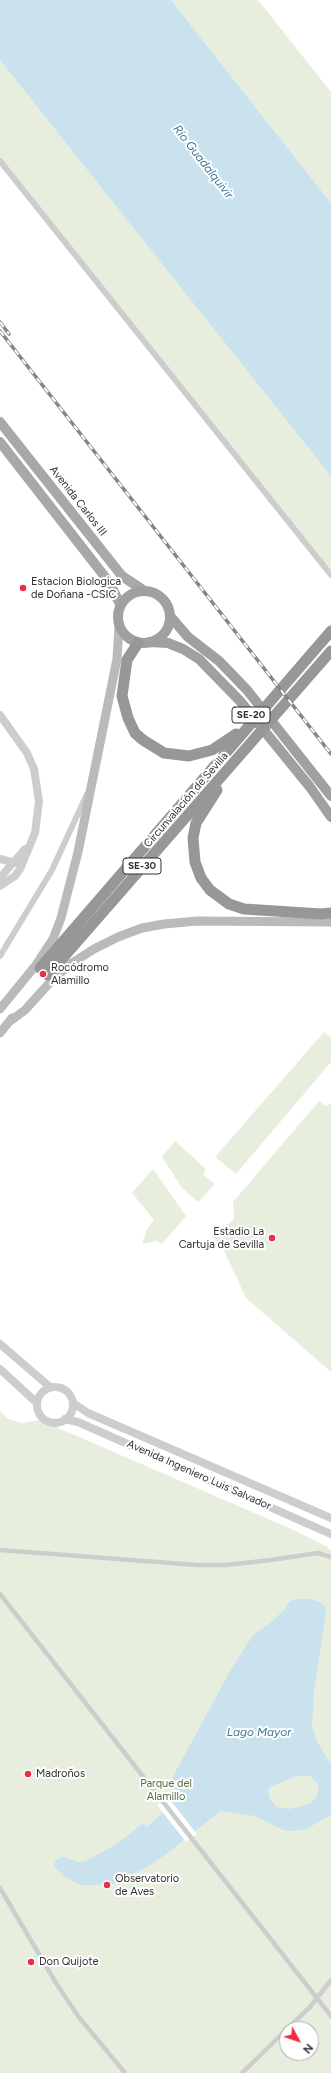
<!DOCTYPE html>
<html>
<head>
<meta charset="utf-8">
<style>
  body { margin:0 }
  #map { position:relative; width:331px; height:2073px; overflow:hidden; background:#fff; font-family:Figtree,sans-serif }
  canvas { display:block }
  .north { position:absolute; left:279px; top:2021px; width:40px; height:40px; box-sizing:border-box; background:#fff; border:1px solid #acacac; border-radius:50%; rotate:130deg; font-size:11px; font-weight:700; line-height:16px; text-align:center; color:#303030 }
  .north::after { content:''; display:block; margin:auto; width:14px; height:18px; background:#ed2d43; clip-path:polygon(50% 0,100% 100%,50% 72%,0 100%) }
</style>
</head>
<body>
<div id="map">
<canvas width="331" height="2073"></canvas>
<div class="north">N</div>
</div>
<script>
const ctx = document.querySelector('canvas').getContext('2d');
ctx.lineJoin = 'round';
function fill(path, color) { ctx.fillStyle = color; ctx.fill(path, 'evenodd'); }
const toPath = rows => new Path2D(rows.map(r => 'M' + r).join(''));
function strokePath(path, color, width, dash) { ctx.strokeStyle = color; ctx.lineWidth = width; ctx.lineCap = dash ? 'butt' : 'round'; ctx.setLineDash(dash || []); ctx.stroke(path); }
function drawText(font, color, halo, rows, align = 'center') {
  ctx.font = font + ' Figtree,sans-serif'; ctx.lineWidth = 4; ctx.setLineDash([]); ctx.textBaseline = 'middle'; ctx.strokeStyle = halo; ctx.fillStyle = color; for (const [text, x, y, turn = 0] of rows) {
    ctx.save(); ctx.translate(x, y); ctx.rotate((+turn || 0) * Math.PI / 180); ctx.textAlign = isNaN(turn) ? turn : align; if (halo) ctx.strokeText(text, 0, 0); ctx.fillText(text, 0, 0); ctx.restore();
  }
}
const green = toPath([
  [171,0,258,0,331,92,331,203],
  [0,60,331,473,331,574,0,160],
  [324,1032,331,1038,331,1062,236,1174,215,1157],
  [319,1101,325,1106,331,1104,331,1372,246,1298,220,1242,217,1243,212,1234,234,1220,233,1202],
  [175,1141,206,1169,203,1174,215,1184,198,1202,182,1188,162,1157],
  [153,1169,186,1216,162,1244,156,1241,142,1244,147,1229,154,1220,132,1193],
  [0,1411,7,1418,21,1423,40,1420,289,1528,326,1546,331,1551,331,2073,0,2073],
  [287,2029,311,2029,311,2053,287,2053]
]);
const water = toPath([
  [0,0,171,0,331,203,331,476,0,60],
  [296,1599,310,1599,319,1602,325,1606,326,1612,314,1691,312,1725,317,1742,331,1764,331,1815,306,1829,291,1831,283,1830,255,1816,221,1811,162,1857,147,1867,110,1885,109,1882,99,1885,80,1885,65,1877,54,1866,55,1862,59,1858,64,1857,78,1862,86,1861,117,1844,143,1823,147,1827,163,1813,158,1806,177,1792,170,1782,230,1671,253,1635,268,1625,284,1610,290,1601],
  [297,1776,310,1776,317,1783,319,1787,316,1798,311,1803,290,1809,276,1807,270,1799,268,1791,270,1787]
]);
const pier = toPath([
  [167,1796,197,1834,186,1842,157,1805]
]);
const pedestrian = toPath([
  [0,1550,197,1565,226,1565,271,1560,318,1553,331,1557],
  [0,1594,331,2016],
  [0,1888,56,1983,78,2016,125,2073],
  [287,2029,310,2007,331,1980],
  [242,2073,287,2029]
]);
const minor = toPath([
  [0,161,331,575],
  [0,956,52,870,87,794]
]);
const tertiary = toPath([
  [0,715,27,753,34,769,39,801,35,833,20,869,15,876,0,886],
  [0,859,16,863],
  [0,878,25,849],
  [0,1344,50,1387],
  [0,1369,37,1403],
  '37 1405a18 18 0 1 1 36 0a18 18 0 1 1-36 0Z',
  [73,1403,88,1413,331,1518],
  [65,1419,78,1422,331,1534]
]);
const secondary = toPath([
  [0,1009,36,965,53,939,61,918,78,852,117,659,119,626],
  [9,1022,25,1010,53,979,72,963,94,949,118,937,142,928,164,924,197,921,331,922],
  [0,1033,12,1018]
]);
const primary = toPath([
  [0,422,122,576,143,590],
  [0,442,109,582,120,604]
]);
const trunk = toPath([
  '118 617a26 26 0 1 1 52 0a26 26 0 1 1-52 0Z',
  [170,616,188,637,219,661,247,690,331,796],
  [149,642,168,643,183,649,199,659,240,701,310,787,331,817]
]);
const motorway = toPath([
  [138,643,127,660,122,696,128,718,135,733,143,740,164,753,189,756,212,750,236,734],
  [217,790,196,823,193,838,195,862,201,878,210,890,229,904,244,909,321,914,331,913],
  [40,968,331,631],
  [48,975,331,651]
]);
const rail = toPath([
  [0,322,9,334],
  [0,331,331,754]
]);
const markers = [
  [23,588,4,"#ed2d43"],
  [43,974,4,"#ed2d43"],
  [272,1238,4,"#ed2d43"],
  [28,1774,4,"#ed2d43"],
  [107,1885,4,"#ed2d43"],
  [31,1962,4,"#ed2d43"]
];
const shields = [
  [251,715,38],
  [142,866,38]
];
const shieldNames = [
  ["SE-20",251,715],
  ["SE-30",142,866]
];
const streetNames = [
  ["Avenida Carlos III",78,501,52],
  ["Circunvalación de Sevilla",186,800,-49],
  ["Avenida Ingeniero Luis Salvador",199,1475,24]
];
const poiNames = [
  ["Estacion Biologica",31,582],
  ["de Doñana -CSIC",31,595],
  ["Rocódromo",51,968],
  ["Alamillo",51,981],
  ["Estadio La",264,1232,"right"],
  ["Cartuja de Sevilla",264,1245,"right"],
  ["Madroños",36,1774],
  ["Observatorio",115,1879],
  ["de Aves",115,1892],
  ["Don Quijote",39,1962]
];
const parkNames = [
  ["Parque del",166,1784],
  ["Alamillo",166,1797]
];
const waterNames = [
  ["Río Guadalquivir",203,162,52],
  ["Lago Mayor",259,1732]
];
fill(green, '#e7eede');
fill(water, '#cae1ee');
fill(pier, '#fff');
strokePath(pedestrian, '#cdcdcd', 4.5);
strokePath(minor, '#cdcdcd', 6);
strokePath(tertiary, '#cdcdcd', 8);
strokePath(secondary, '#bababa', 9);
strokePath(primary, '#a8a8a8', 10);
strokePath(trunk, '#a0a0a0', 10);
strokePath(motorway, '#979797', 11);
strokePath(rail, '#858585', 3.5);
strokePath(rail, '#fff', 2, [6]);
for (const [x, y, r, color] of markers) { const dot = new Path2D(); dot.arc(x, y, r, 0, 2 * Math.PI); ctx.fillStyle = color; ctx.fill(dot); strokePath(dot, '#fff', 1.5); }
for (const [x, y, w] of shields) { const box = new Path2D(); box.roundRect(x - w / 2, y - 8, w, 16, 3); ctx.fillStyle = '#fff'; ctx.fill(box); strokePath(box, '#303030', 1); }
drawText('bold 10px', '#303030', null, shieldNames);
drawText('11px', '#303030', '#fff', streetNames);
drawText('11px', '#303030', '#fff', poiNames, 'left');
drawText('11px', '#556f3b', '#fff', parkNames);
drawText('italic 12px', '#3a7797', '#fff', waterNames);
</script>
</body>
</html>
